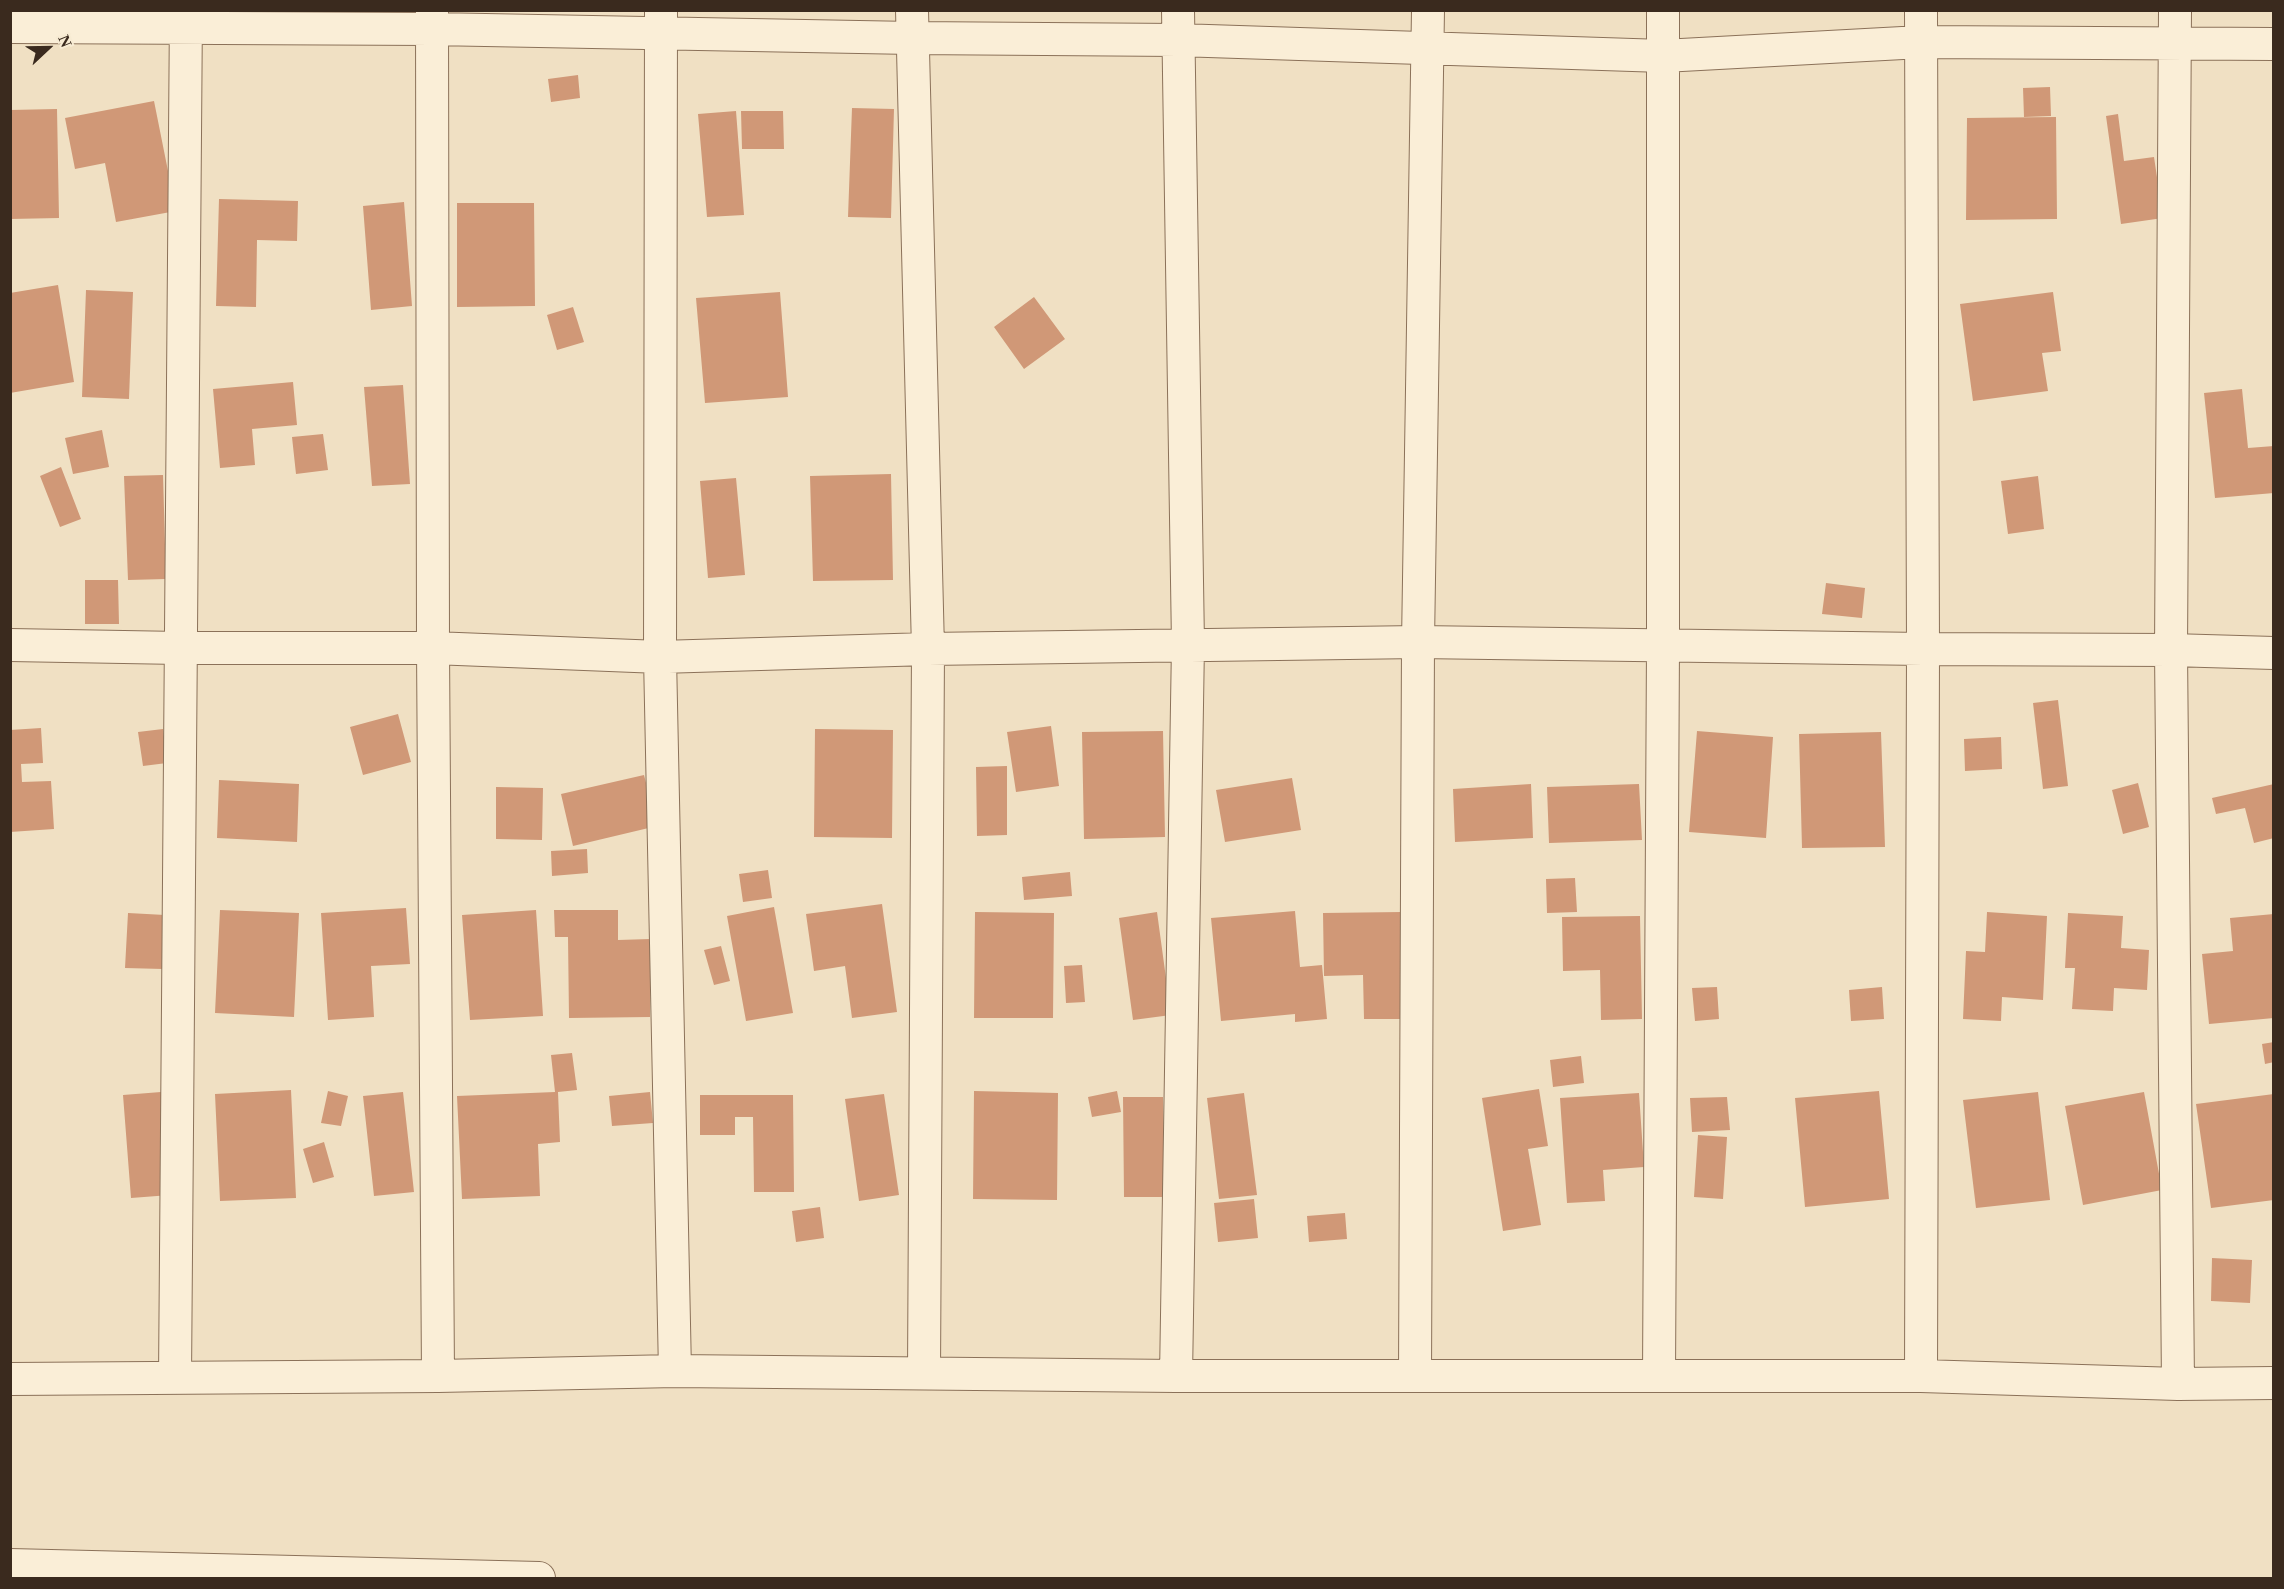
<!DOCTYPE html>
<html>
<head>
<meta charset="utf-8">
<style>
  body { margin:0 }
  #map { position:relative; width:2284px; height:1589px; overflow:hidden; background:#f0e0c3; font-family:Georgia,serif }
  canvas { display:block }
  .frame { position:absolute; inset:0; border:12px solid #3a2a1e; pointer-events:none }
  .north { position:absolute; left:18px; top:18px; width:60px; height:60px; -webkit-text-stroke:4px #f7ebd3; paint-order:stroke; rotate:68deg; font-size:16px; font-weight:700; line-height:24px; text-align:center; color:#3a2a1e }
  .north::after { content:''; display:block; margin:auto; width:21px; height:27px; background:#3a2a1e; clip-path:polygon(50% 0,100% 100%,50% 72%,0 100%) }
</style>
</head>
<body>
<div id="map">
<canvas width="2284" height="1589"></canvas>
<div class="frame"></div>
<div class="north">N</div>
</div>
<script>
const ctx = document.querySelector('canvas').getContext('2d');
ctx.lineJoin = 'round';
function fill(path, color) { ctx.fillStyle = color; ctx.fill(path, 'evenodd'); }
const toPath = rows => new Path2D(rows.map(r => 'M' + r).join(''));
function strokePath(path, color, width, dash) { ctx.strokeStyle = color; ctx.lineWidth = width; ctx.lineCap = dash ? 'butt' : 'round'; ctx.setLineDash(dash || []); ctx.stroke(path); }
const building = toPath([
  [578,75,580,98,551,102,548,79],
  [2050,87,2051,116,2024,117,2023,88],
  [154,101,176,211,116,222,105,163,75,169,65,118],
  [852,108,894,109,891,218,848,217],
  [57,109,59,218,10,219,10,110],
  [736,111,744,215,707,217,698,114],
  [741,111,783,111,784,149,742,149],
  [2118,114,2124,161,2154,157,2163,218,2121,224,2106,116],
  [2056,117,2057,219,1966,220,1967,118],
  [219,199,298,201,297,241,257,240,256,307,216,306],
  [404,202,412,306,371,310,363,206],
  [457,203,534,203,535,306,457,307],
  [58,285,74,382,10,393,10,293],
  [86,290,133,292,129,399,82,397],
  [780,292,788,397,705,403,696,298],
  [2053,292,2061,351,2042,353,2048,391,1973,401,1960,304],
  [1034,297,1065,339,1024,369,994,327],
  [573,307,584,342,557,350,547,315],
  [293,382,297,425,252,429,255,465,220,468,213,389],
  [403,385,410,484,372,486,364,387],
  [2242,389,2248,448,2274,446,2274,493,2215,498,2204,393],
  [102,430,109,467,73,474,65,438],
  [323,434,328,470,296,474,292,437],
  [61,467,81,519,60,527,40,476],
  [891,474,893,580,813,581,810,476],
  [163,475,166,579,128,580,124,476],
  [2038,476,2044,529,2008,534,2001,481],
  [736,478,745,575,708,578,700,481],
  [85,580,118,580,119,624,85,624],
  [1826,583,1865,588,1862,618,1822,614],
  [2058,700,2068,786,2043,789,2033,703],
  [398,714,411,762,363,775,350,727],
  [1051,726,1059,786,1016,792,1007,732],
  [41,728,43,763,21,764,22,782,51,781,54,829,10,832,10,730],
  [163,729,167,763,143,766,138,732],
  [815,729,893,730,892,838,814,837],
  [1163,731,1165,837,1084,839,1082,732],
  [1697,731,1773,737,1766,838,1689,832],
  [1881,732,1885,847,1802,848,1799,734],
  [2001,737,2002,769,1965,771,1964,739],
  [1007,766,1007,835,977,836,976,767],
  [644,775,657,826,573,846,561,794],
  [1292,778,1301,830,1225,842,1216,790],
  [219,780,299,784,297,842,217,838],
  [2138,783,2149,827,2123,834,2112,790],
  [1531,784,1533,838,1455,842,1453,789],
  [1639,784,1642,840,1549,843,1547,787],
  [2274,784,2274,838,2254,843,2245,808,2216,814,2212,798],
  [496,787,543,788,542,840,496,839],
  [587,849,588,873,552,876,551,851],
  [768,870,772,898,743,902,739,874],
  [1070,872,1072,896,1024,900,1022,877],
  [1575,878,1577,912,1547,913,1546,879],
  [882,904,897,1012,852,1018,845,966,814,971,806,914],
  [774,907,793,1013,746,1021,727,916],
  [406,908,410,964,371,966,374,1017,328,1020,321,913],
  [220,910,299,913,294,1017,215,1013],
  [536,910,543,1016,470,1020,462,915],
  [554,910,618,910,618,940,650,939,650,1017,569,1018,568,937,555,937],
  [1295,911,1300,967,1322,965,1327,1019,1295,1022,1295,1014,1221,1021,1211,918],
  [975,912,1054,913,1053,1018,974,1018],
  [1157,912,1171,1015,1133,1020,1119,918],
  [1402,912,1404,1019,1364,1019,1363,975,1324,976,1323,913],
  [1987,912,2047,916,2043,1000,2002,997,2001,1021,1963,1019,1966,951,1985,952],
  [128,913,165,915,163,969,125,968],
  [2068,913,2123,916,2121,948,2149,950,2147,990,2114,988,2113,1011,2072,1009,2075,968,2065,968],
  [2274,914,2274,1018,2209,1024,2202,954,2233,951,2230,918],
  [1640,916,1642,1019,1601,1020,1600,970,1563,971,1562,917],
  [721,946,730,981,714,985,704,950],
  [1082,965,1085,1002,1066,1003,1064,966],
  [1717,987,1719,1019,1695,1021,1692,988],
  [1882,987,1884,1019,1851,1021,1849,990],
  [2274,1042,2274,1062,2265,1064,2262,1044],
  [572,1053,577,1090,558,1092,560,1142,538,1144,540,1196,462,1199,457,1096,555,1092,551,1055],
  [1581,1056,1584,1083,1553,1087,1550,1060],
  [1539,1089,1548,1146,1528,1149,1541,1225,1503,1231,1482,1098],
  [291,1090,296,1198,220,1201,215,1094],
  [328,1091,348,1096,341,1126,321,1123],
  [974,1091,1058,1093,1057,1200,973,1199],
  [1117,1091,1121,1112,1092,1117,1088,1097],
  [1879,1091,1889,1199,1805,1207,1795,1098],
  [161,1092,170,1195,131,1198,123,1095],
  [403,1092,414,1192,374,1196,363,1096],
  [650,1092,653,1123,612,1126,609,1096],
  [2038,1092,2050,1200,1976,1208,1963,1100],
  [2144,1092,2162,1190,2083,1205,2065,1106],
  [1244,1093,1257,1195,1219,1199,1207,1098],
  [1639,1093,1644,1167,1603,1170,1605,1201,1567,1203,1560,1098],
  [884,1094,899,1195,859,1201,845,1099],
  [2274,1094,2274,1200,2211,1208,2196,1104],
  [700,1095,793,1095,794,1192,754,1192,753,1117,735,1117,735,1135,700,1135],
  [1123,1097,1163,1097,1164,1197,1124,1197],
  [1727,1097,1730,1130,1692,1132,1690,1098],
  [1698,1135,1727,1137,1723,1199,1694,1197],
  [324,1142,334,1177,313,1183,303,1149],
  [1254,1199,1258,1238,1218,1242,1214,1203],
  [820,1207,824,1238,796,1242,792,1211],
  [1345,1213,1347,1239,1309,1242,1307,1216],
  [2212,1258,2252,1260,2250,1303,2211,1301]
]);
const minor = toPath([
  [432,10,433,648,438,1376],
  [661,10,660,657,675,1371],
  [912,10,928,649,924,1373],
  [2175,10,2171,650,2178,1384],
  [10,27,432,29,912,38,1178,40,1663,56,1921,42,2274,44],
  [10,645,180,648,433,648,660,657,928,649,1418,642,1923,649,2171,650,2274,653],
  [1415,1375,1418,642,1428,10],
  [1659,1375,1663,646,1663,10],
  [1176,1376,1188,644,1178,10],
  [1921,1376,1923,649,1921,10],
  [175,1377,186,10],
  [10,1379,438,1376,675,1371,1176,1376,1921,1376,2178,1384,2274,1383],
  [10,1565,539,1578]
]);
fill(building, '#d09877');
strokePath(minor, '#8b7159', 34);
strokePath(minor, '#faeed7', 32);
</script>
</body>
</html>
